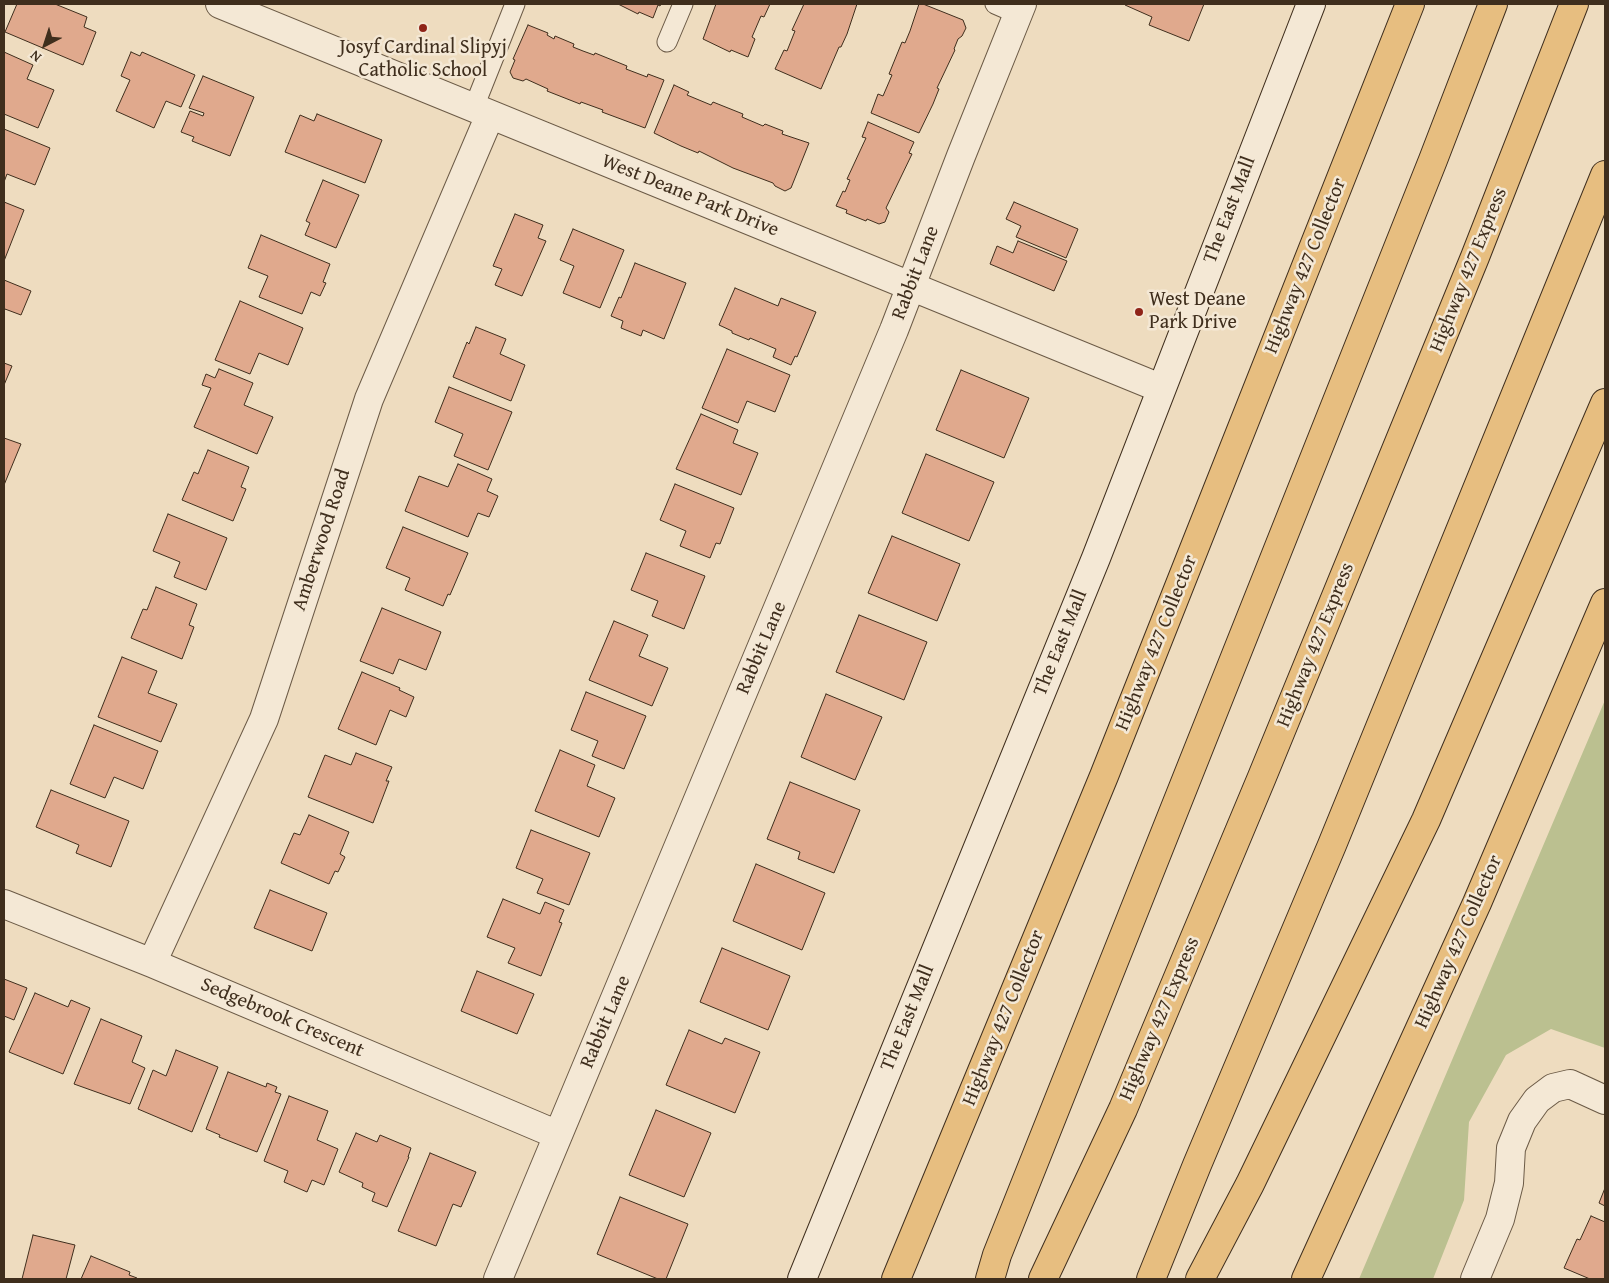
<!DOCTYPE html>
<html>
<head>
<meta charset="utf-8">
<style>
  body { margin:0 }
  #map { position:relative; width:1609px; height:1283px; overflow:hidden; background:#eedcbf; font-family:"Gentium Book Plus",serif }
  canvas { display:block }
  .frame { position:absolute; inset:0; border:5px solid #3f2e1d; pointer-events:none }
  .north { position:absolute; left:20px; top:20px; width:50px; height:50px; -webkit-text-stroke:4px #f4e8d5; paint-order:stroke; rotate:220deg; font-size:14px; font-weight:700; line-height:20px; text-align:center; color:#3f2e1d }
  .north::after { content:''; display:block; margin:auto; width:18px; height:22px; background:#3f2e1d; clip-path:polygon(50% 0,100% 100%,50% 72%,0 100%) }
</style>
</head>
<body>
<div id="map">
<canvas width="1609" height="1283"></canvas>
<div class="frame"></div>
<div class="north">N</div>
</div>
<script>
const ctx = document.querySelector('canvas').getContext('2d');
ctx.lineJoin = 'round';
function fill(path, color) { ctx.fillStyle = color; ctx.fill(path, 'evenodd'); }
const toPath = rows => new Path2D(rows.map(r => 'M' + r).join(''));
function strokePath(path, color, width, dash) { ctx.strokeStyle = color; ctx.lineWidth = width; ctx.lineCap = dash ? 'butt' : 'round'; ctx.setLineDash(dash || []); ctx.stroke(path); }
function drawText(font, color, halo, rows, align = 'center') {
  ctx.font = font + ' "Gentium Book Plus",serif'; ctx.lineWidth = 5; ctx.setLineDash([]); ctx.textBaseline = 'middle'; ctx.strokeStyle = halo; ctx.fillStyle = color; for (const [text, x, y, turn = 0] of rows) {
    ctx.save(); ctx.translate(x, y); ctx.rotate((+turn || 0) * Math.PI / 180); ctx.textAlign = isNaN(turn) ? turn : align; if (halo) ctx.strokeText(text, 0, 0); ctx.fillText(text, 0, 0); ctx.restore();
  }
}
const green = toPath([
  [1605,700,1605,1048,1551,1029,1506,1055,1469,1122,1464,1200,1433,1279,1359,1279]
]);
const building = toPath([
  [17,4,55,4,87,17,84,27,96,32,83,65,5,32,17,4],
  [618,4,661,4,660,6,658,5,653,18,639,12,638,14,618,4],
  [716,4,770,4,764,17,761,16,752,37,755,39,748,57,731,50,730,52,703,39,716,4],
  [804,4,857,4,847,34,841,47,839,47,821,89,775,69,784,50,787,51,795,31,792,30,804,4],
  [919,4,923,4,963,20,966,28,962,36,958,39,954,49,955,50,937,88,939,89,933,104,919,133,871,113,878,94,883,96,892,75,889,74,902,42,905,43,910,31,919,4],
  [1125,4,1204,4,1189,41,1149,25,1152,17,1125,5,1125,4],
  [528,25,548,33,547,35,554,39,555,36,574,44,573,47,583,51,594,55,595,53,627,66,626,69,647,77,648,74,664,80,645,128,602,112,603,110,581,102,580,104,547,91,548,89,526,79,523,81,513,78,510,72,515,60,513,59,528,25],
  [4,52,33,65,27,79,54,90,38,128,4,114,4,52],
  [131,52,140,56,142,52,195,75,181,107,166,101,154,128,116,111,130,80,121,76,131,52],
  [203,76,254,97,230,156,192,141,194,137,181,132,190,111,203,116,204,113,189,108,203,76],
  [674,85,689,92,687,95,711,105,713,102,743,114,742,117,763,126,765,124,783,131,782,134,809,143,791,188,785,191,775,186,773,183,733,168,699,151,698,153,681,146,654,133,674,85],
  [317,114,382,140,365,183,285,152,300,115,314,121,317,114],
  [868,122,914,142,909,153,912,154,886,208,889,212,885,222,879,224,867,219,866,221,846,213,847,210,836,206,843,191,845,192,850,180,847,179,866,138,862,137,868,122],
  [4,129,50,148,35,185,7,174,4,182,4,129],
  [323,180,359,195,336,248,305,235,310,223,306,221,323,180],
  [4,202,24,210,4,261,4,202],
  [1014,202,1078,229,1066,258,1016,237,1021,226,1006,219,1014,202],
  [515,214,543,225,538,238,546,241,522,296,495,285,502,269,493,266,515,214],
  [573,229,624,250,600,308,563,293,574,266,560,260,573,229],
  [261,235,330,264,323,282,326,283,320,296,311,292,302,314,259,297,268,276,248,268,261,235],
  [1018,241,1067,261,1054,291,990,264,997,246,1013,253,1018,241],
  [635,263,686,283,664,339,643,330,641,336,621,328,623,321,611,316,619,297,621,298,635,263],
  [4,280,31,291,21,315,5,309,4,312,4,280],
  [735,288,778,306,781,298,816,312,797,357,795,356,791,365,773,357,776,349,750,338,749,340,732,333,732,331,719,325,735,288],
  [240,301,303,328,288,365,259,353,250,374,215,360,240,301],
  [476,327,506,339,500,354,525,365,511,401,453,377,467,342,469,344,476,327],
  [727,349,790,375,775,412,747,401,738,423,702,408,727,349],
  [4,363,12,366,4,385,4,363],
  [219,369,253,383,244,405,273,417,257,454,194,427,211,388,202,385,206,374,215,378,219,369],
  [961,370,1029,398,1004,458,936,430,961,370],
  [449,387,512,412,488,470,454,456,463,434,435,422,449,387],
  [701,414,738,430,733,443,758,453,741,495,676,469,701,414],
  [4,438,21,444,4,485,4,438],
  [208,450,249,467,241,487,246,489,233,521,182,500,194,472,198,474,208,450],
  [926,454,994,482,969,541,902,513,926,454],
  [458,464,492,479,487,491,498,496,489,517,478,513,468,537,405,511,419,476,448,487,458,464],
  [675,484,734,508,720,544,716,543,710,558,680,546,686,531,660,520,675,484],
  [168,514,227,538,206,590,174,577,180,562,153,551,168,514],
  [403,527,468,553,450,595,448,594,443,606,405,590,410,578,386,568,403,527],
  [892,536,960,564,937,621,868,593,892,536],
  [646,553,705,576,684,629,652,616,658,601,631,590,646,553],
  [156,587,197,604,189,625,194,627,182,659,131,638,143,609,147,610,156,587],
  [382,608,441,632,426,670,399,659,393,674,360,661,382,608],
  [859,615,927,642,904,700,836,672,859,615],
  [614,621,648,635,639,656,668,668,652,706,589,680,614,621],
  [122,657,157,671,148,693,177,704,161,742,98,717,122,657],
  [362,672,400,688,399,690,414,697,406,717,390,710,376,745,338,729,362,672],
  [586,692,646,716,624,769,592,756,598,741,571,730,586,692],
  [826,694,882,717,855,780,801,757,826,694],
  [94,725,158,751,143,789,114,777,105,798,70,784,94,725],
  [560,750,595,765,587,786,615,798,599,837,535,811,560,750],
  [356,753,392,767,386,781,389,781,373,823,308,797,325,755,351,765,356,753],
  [790,782,860,810,834,873,798,859,800,852,767,839,790,782],
  [51,790,129,821,111,867,76,853,79,845,36,827,51,790],
  [309,815,349,832,340,854,345,857,338,872,335,871,329,884,281,863,294,833,300,835,309,815],
  [531,830,590,853,569,905,537,893,543,879,516,868,531,830],
  [756,864,825,893,802,950,733,921,756,864],
  [270,890,327,913,312,951,254,928,270,890],
  [503,899,540,914,545,902,564,910,559,922,562,923,541,976,508,963,515,948,487,937,503,899],
  [722,948,790,976,768,1030,700,1002,722,948],
  [477,971,534,994,517,1034,461,1011,477,971],
  [4,979,27,988,14,1020,4,1016,4,979],
  [35,993,68,1007,71,1000,90,1008,63,1074,9,1052,35,993],
  [101,1019,142,1036,132,1062,145,1068,130,1104,74,1084,101,1019],
  [689,1030,722,1044,725,1038,760,1052,735,1113,666,1085,689,1030],
  [176,1050,218,1067,192,1132,138,1109,153,1070,166,1076,176,1050],
  [228,1072,266,1087,267,1083,277,1087,275,1092,281,1094,257,1152,219,1137,220,1135,206,1129,228,1072],
  [289,1096,328,1111,317,1140,338,1149,324,1185,312,1180,307,1192,284,1182,288,1171,264,1161,289,1096],
  [656,1110,711,1133,684,1197,629,1175,656,1110],
  [356,1133,377,1142,380,1135,411,1148,408,1157,409,1157,387,1207,372,1201,375,1193,362,1187,363,1183,339,1172,356,1133],
  [430,1153,476,1172,461,1207,453,1204,436,1246,398,1231,430,1153],
  [1605,1188,1605,1206,1599,1203,1605,1188],
  [620,1197,688,1224,666,1279,658,1279,597,1254,620,1197],
  [1591,1216,1605,1222,1605,1279,1590,1279,1564,1268,1577,1239,1580,1240,1591,1216],
  [33,1235,75,1245,66,1279,22,1279,33,1235],
  [91,1256,130,1272,129,1275,137,1278,136,1279,81,1279,91,1256]
]);
const service = toPath([
  [995,4,1018,14],
  [667,42,683,4],
  [474,107,515,4]
]);
const minor = toPath([
  [220,4,1160,388],
  [4,904,152,963,558,1135],
  [152,963,264,719,369,399,490,115],
  [498,1279,894,330,961,156,1022,4],
  [1475,1279,1500,1219,1509,1183,1511,1148,1522,1121,1537,1100,1553,1088,1570,1084,1605,1100]
]);
const secondary = toPath([
  [802,1279,1096,558,1311,4]
]);
const motorway = toPath([
  [896,1279,1104,776,1410,4],
  [990,1279,997,1255,1433,160,1493,4],
  [1043,1279,1123,1109,1262,777,1475,257,1574,4],
  [1151,1279,1197,1165,1332,845,1605,175],
  [1200,1279,1250,1184,1426,820,1605,403],
  [1306,1279,1477,903,1605,603]
]);
const markers = [
  [423,28,5,"#8f2418"],
  [1139,312,5,"#8f2418"]
];
const poiNames = [
  ["Josyf Cardinal Slipyj",423,48],
  ["Catholic School",423,71],
  ["West Deane",1149,300,"left"],
  ["Park Drive",1149,323,"left"]
];
const streetNames = [
  ["West Deane Park Drive",690,196,22],
  ["The East Mall",1230,210,-69],
  ["Highway 427 Collector",1306,266,-68],
  ["Highway 427 Express",1469,270,-68],
  ["Rabbit Lane",916,273,-69],
  ["Amberwood Road",322,540,-72],
  ["The East Mall",1061,643,-68],
  ["Highway 427 Collector",1157,643,-68],
  ["Highway 427 Express",1316,645,-68],
  ["Rabbit Lane",762,648,-67],
  ["Highway 427 Collector",1459,942,-66],
  ["Sedgebrook Crescent",282,1018,23],
  ["The East Mall",908,1018,-68],
  ["Highway 427 Collector",1004,1018,-68],
  ["Highway 427 Express",1160,1019,-67],
  ["Rabbit Lane",606,1022,-67]
];
fill(green, '#bbc090');
fill(building, '#e0a98d');
strokePath(building, '#3f2e1d', 1);
strokePath(service, '#6b5a46', 21);
strokePath(minor, '#6b5a46', 30);
strokePath(secondary, '#3f2e1d', 30);
strokePath(motorway, '#3f2e1d', 30);
strokePath(service, '#f4e8d5', 19);
strokePath(minor, '#f4e8d5', 28);
strokePath(secondary, '#f4e8d5', 28);
strokePath(motorway, '#e7be80', 28);
for (const [x, y, r, color] of markers) { const dot = new Path2D(); dot.arc(x, y, r, 0, 2 * Math.PI); ctx.fillStyle = color; ctx.fill(dot); strokePath(dot, '#f4e8d5', 2); }
drawText('20px', '#3f2e1d', '#f4e8d5', poiNames);
drawText('20px', '#3f2e1d', '#f4e8d5', streetNames);
</script>
</body>
</html>
